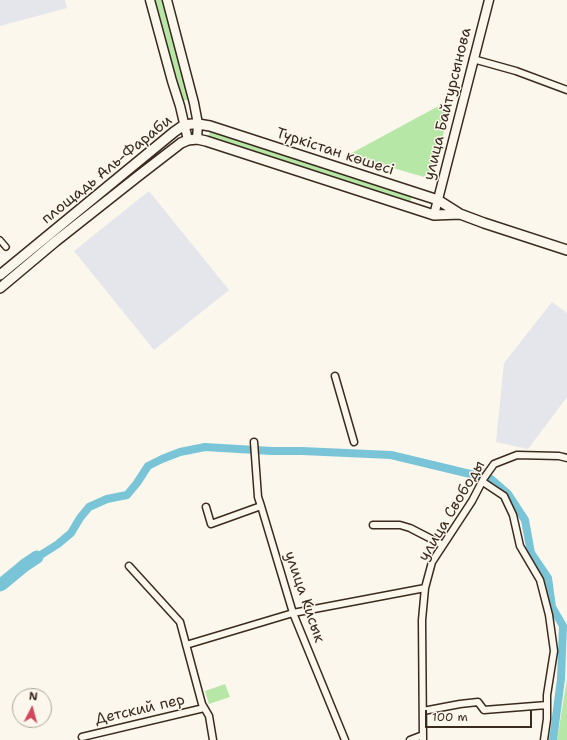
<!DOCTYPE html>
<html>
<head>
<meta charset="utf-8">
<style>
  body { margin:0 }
  #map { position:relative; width:567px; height:740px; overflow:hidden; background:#fbf7ec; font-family:"Shantell Sans",sans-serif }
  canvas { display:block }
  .north { position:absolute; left:12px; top:688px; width:40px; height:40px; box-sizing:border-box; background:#fbf7ec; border:1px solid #aea59a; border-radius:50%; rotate:6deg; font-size:11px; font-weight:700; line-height:16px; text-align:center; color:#3b2a1e }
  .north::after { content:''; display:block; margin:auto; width:14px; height:18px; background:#d1495b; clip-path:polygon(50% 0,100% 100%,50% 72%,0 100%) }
  .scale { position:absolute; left:425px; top:710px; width:107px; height:18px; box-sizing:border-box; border:2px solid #3b2a1e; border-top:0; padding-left:5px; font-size:12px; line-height:14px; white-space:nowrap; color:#3b2a1e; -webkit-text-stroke:3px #fbf7ec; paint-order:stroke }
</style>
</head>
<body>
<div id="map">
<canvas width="567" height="740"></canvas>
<div class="north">N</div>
<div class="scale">100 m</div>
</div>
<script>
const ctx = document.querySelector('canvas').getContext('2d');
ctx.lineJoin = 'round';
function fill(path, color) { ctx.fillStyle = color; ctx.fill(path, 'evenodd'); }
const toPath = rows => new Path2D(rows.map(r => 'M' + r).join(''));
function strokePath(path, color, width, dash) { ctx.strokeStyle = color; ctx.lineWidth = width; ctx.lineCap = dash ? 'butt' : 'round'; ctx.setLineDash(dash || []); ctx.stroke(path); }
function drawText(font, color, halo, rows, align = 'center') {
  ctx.font = font + ' "Shantell Sans",sans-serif'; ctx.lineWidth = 3; ctx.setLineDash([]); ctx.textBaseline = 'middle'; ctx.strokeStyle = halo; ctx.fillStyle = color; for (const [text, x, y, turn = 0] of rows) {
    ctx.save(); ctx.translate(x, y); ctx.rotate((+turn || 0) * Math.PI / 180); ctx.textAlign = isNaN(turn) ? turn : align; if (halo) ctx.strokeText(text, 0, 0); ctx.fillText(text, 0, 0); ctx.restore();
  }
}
const built = toPath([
  [0,0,65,0,67,8,0,26],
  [149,191,229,290,154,350,74,251],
  [552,302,567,313,567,397,528,449,496,442,504,363]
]);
const green = toPath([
  [154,0,163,0,190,99,183,101],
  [446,102,450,106,436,164,424,177,348,155],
  [210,130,413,193,409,206,208,140],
  [567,678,567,740,557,740,558,734],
  [225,684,230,697,209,704,205,691]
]);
const canal = toPath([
  [36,558,58,544,71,533,80,518,89,507,107,499,127,495,137,483,148,466,162,459,180,452,205,447,272,451,302,451,391,455,491,479,508,494,525,520,531,553,548,578,552,607,563,626,561,679,553,740]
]);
const river = toPath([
  [0,585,2,584,25,565,37,557]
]);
const pedestrian = toPath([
  [0,240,6,247]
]);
const minor = toPath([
  [473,59,516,71,567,90],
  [335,376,354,442],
  [254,442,258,497,261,506,293,613,345,740],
  [483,482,504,496,513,515,520,546,540,580,549,615,554,651,547,695,547,719,544,740],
  [206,507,211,524,261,506],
  [373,525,400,525,410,528,443,545,441,548],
  [129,566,180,622,202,704,209,716,213,740],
  [186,645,293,613,425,588],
  [423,711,460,704,478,702,484,710,547,705],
  [82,737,204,708],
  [410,740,423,735],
  [423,740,422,620,425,588,432,562,472,501,484,478,494,464,517,455,559,456,567,458]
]);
const tertiary = toPath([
  [150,0,172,81,180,106,188,140],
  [167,0,194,103,198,124,197,139],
  [434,215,489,0]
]);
const secondary = toPath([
  [0,275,174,132,184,125,192,124,198,124,210,126,438,200,460,214,484,223,567,250],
  [0,288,56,241,137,177,181,143,188,140,197,139,206,141,434,215,460,214]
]);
const streetNames = [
  ["улица Байтурсынова",448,104,-76],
  ["Түркістан көшесі",335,152,18],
  ["площадь Аль-Фараби",107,170,-39],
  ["улица Свободы",452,511,-59],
  ["улица Кисык",304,597,71],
  ["Детский пер",140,710,-13]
];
fill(built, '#e4e6ec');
fill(green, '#b7e7a7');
strokePath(canal, '#79c5d7', 8);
strokePath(river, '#79c5d7', 13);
strokePath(pedestrian, '#3b2a1e', 8);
strokePath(minor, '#3b2a1e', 9);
strokePath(tertiary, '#3b2a1e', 11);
strokePath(secondary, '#3b2a1e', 12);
strokePath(pedestrian, '#fbf7ec', 5);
strokePath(minor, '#fbf7ec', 6);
strokePath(tertiary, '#fbf7ec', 8);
strokePath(secondary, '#fbf7ec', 9);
drawText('15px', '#3b2a1e', '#fbf7ec', streetNames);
</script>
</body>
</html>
